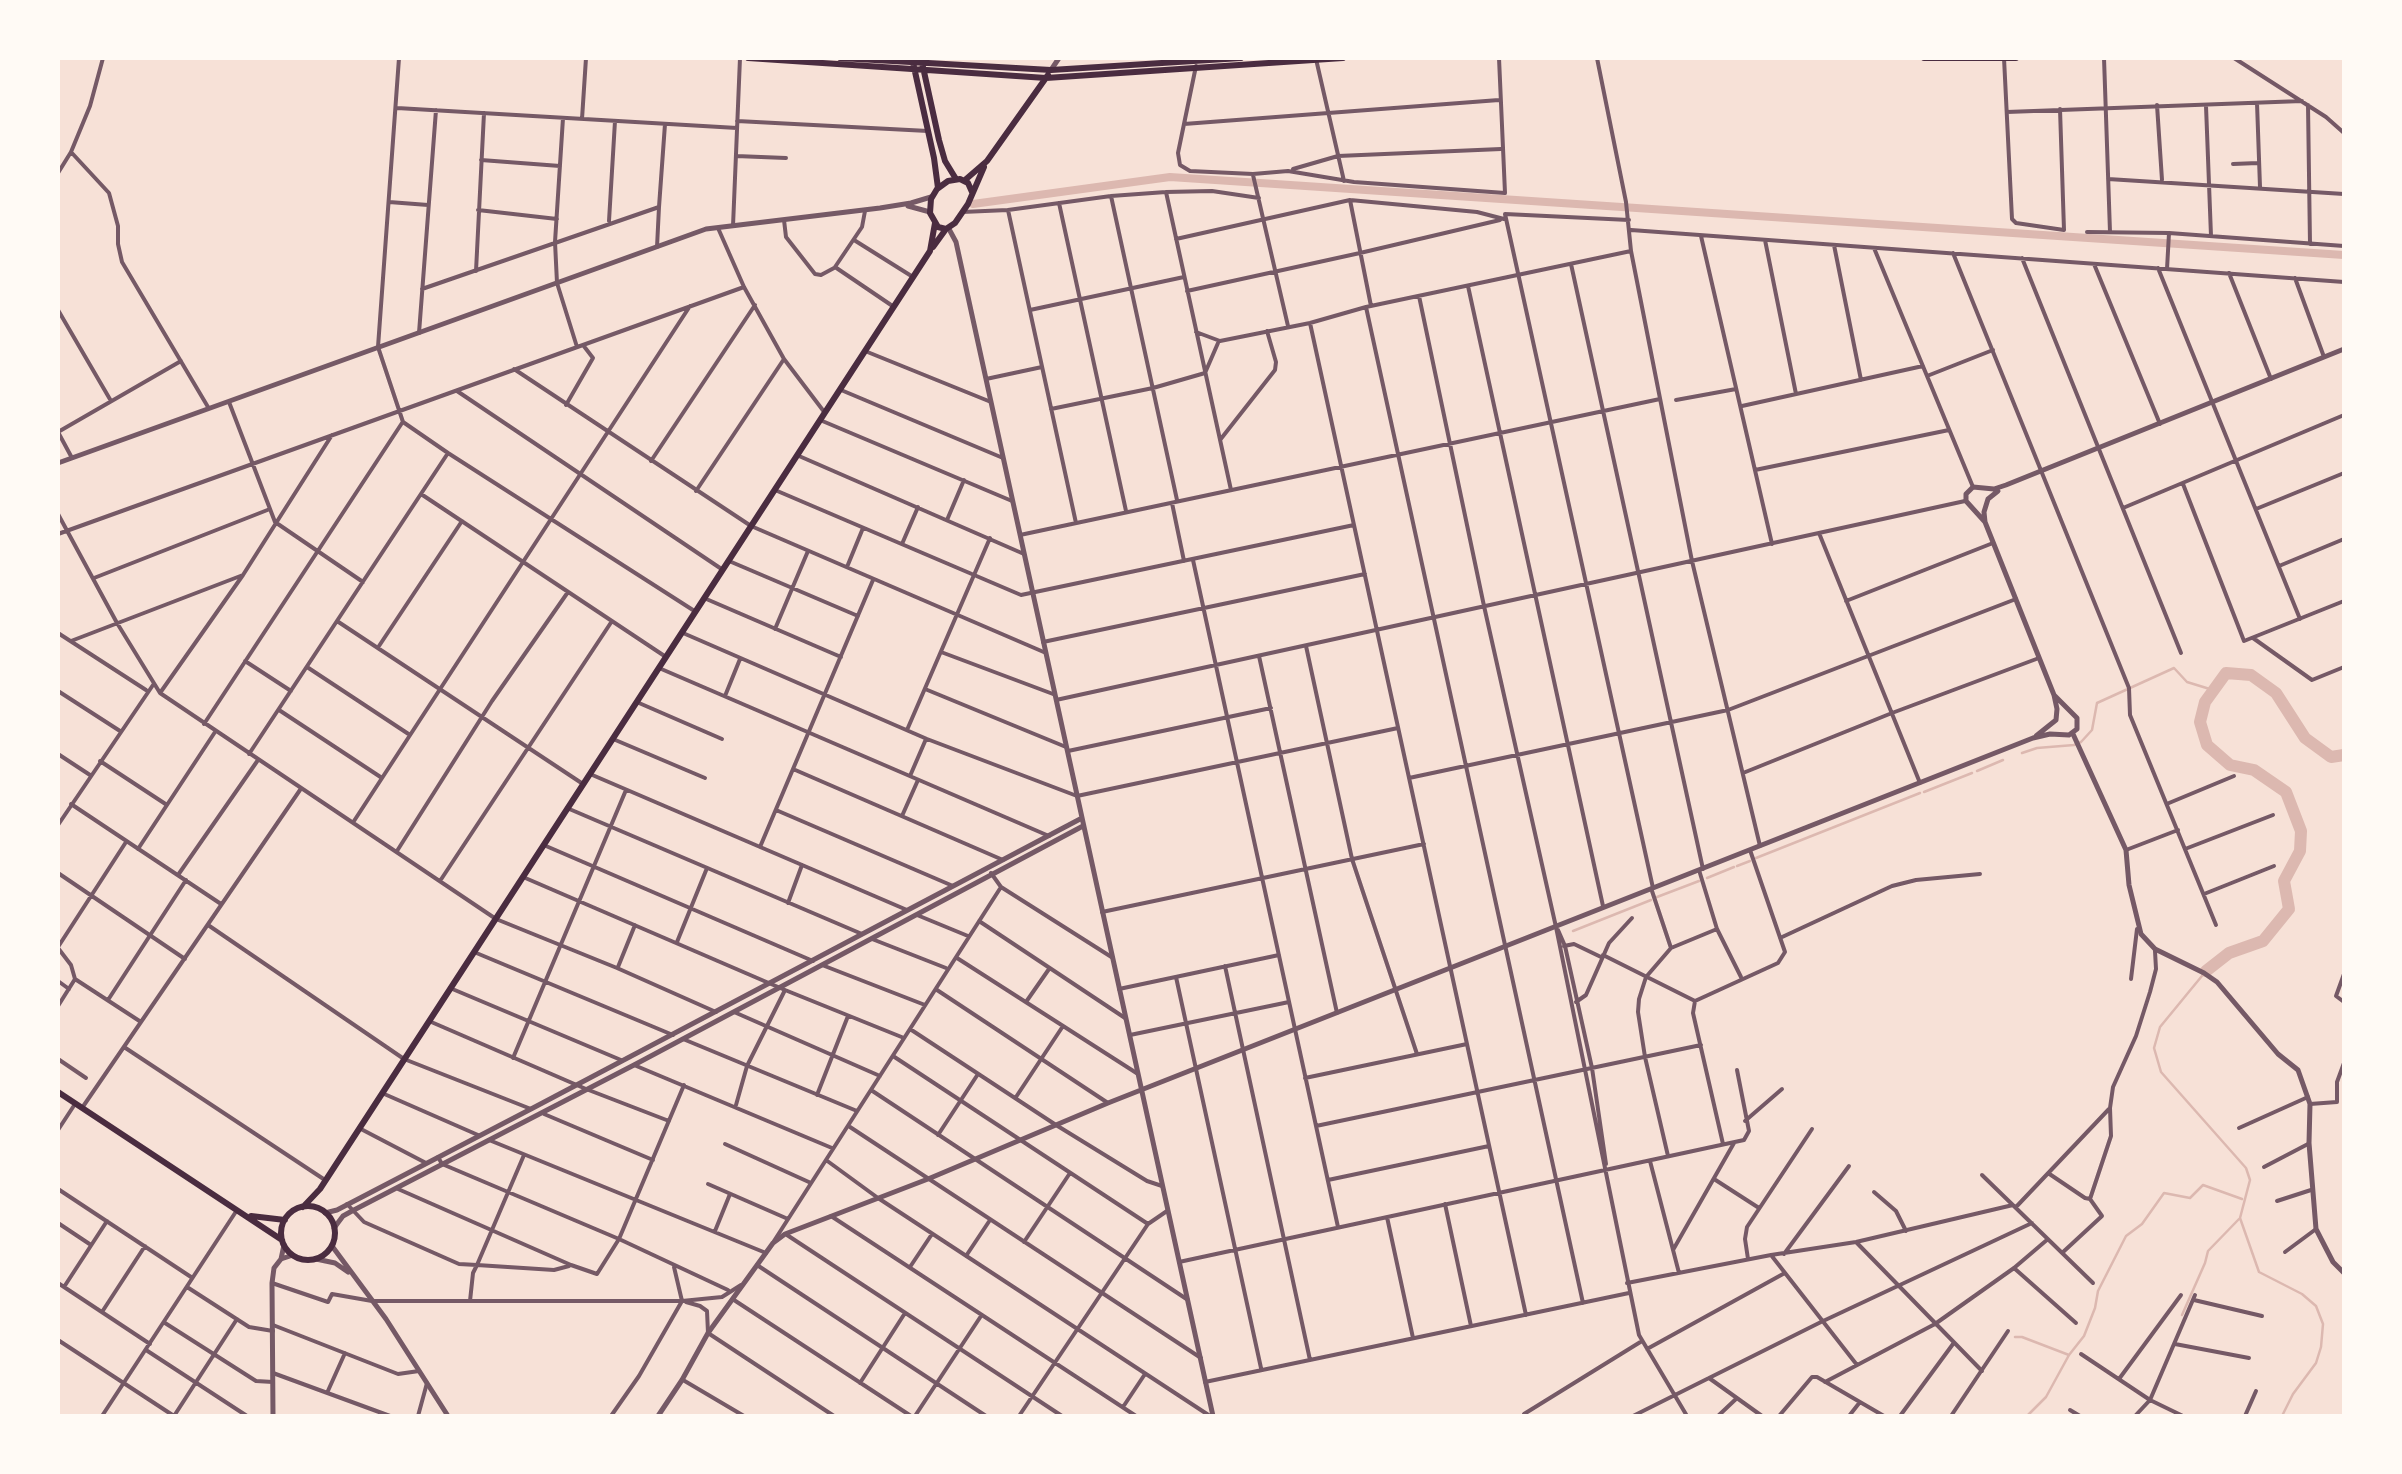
<!DOCTYPE html>
<html>
<head>
<meta charset="utf-8">
<style>
  body { margin:0 }
  #map { position:relative; width:2402px; height:1474px; overflow:hidden; background:#f7e1d7; font-family:"PT Sans",sans-serif }
  canvas { display:block }
  .frame { position:absolute; inset:0; border:60px solid #fffaf5; pointer-events:none }
</style>
</head>
<body>
<div id="map">
<canvas width="2402" height="1474"></canvas>
<div class="frame"></div>
</div>
<script>
const ctx = document.querySelector('canvas').getContext('2d');
ctx.lineJoin = 'round';
const toPath = rows => new Path2D(rows.map(r => 'M' + r).join(''));
function strokePath(path, color, width, dash) { ctx.strokeStyle = color; ctx.lineWidth = width; ctx.lineCap = dash ? 'butt' : 'round'; ctx.setLineDash(dash || []); ctx.stroke(path); }
const stream = toPath([
  [2022,753,2037,748,2074,745,2081,742,2092,730,2097,703,2174,668,2187,682,2213,690],
  [1977,771,2003,760],
  [1924,792,1972,773],
  [1756,858,1920,793],
  [1737,866,1750,861],
  [1707,878,1734,867],
  [1657,897,1699,881],
  [1573,931,1651,900],
  [2206,971,2160,1027,2154,1048,2161,1072,2246,1168,2250,1180,2240,1218,2259,1272,2302,1294,2316,1306,2323,1324,2321,1347,2316,1363,2293,1394,2282,1416],
  [2182,1315,2205,1263,2208,1251,2239,1219],
  [2015,1337,2022,1337,2069,1355],
  [2027,1416,2046,1397,2069,1355,2084,1336,2095,1308,2098,1291,2126,1236,2142,1224,2164,1193,2190,1198,2203,1185,2242,1199]
]);
const canal = toPath([
  [973,204,1170,177,2344,255]
]);
const river = toPath([
  [2206,971,2229,953,2263,941,2289,909,2284,881,2300,851,2301,831,2286,792,2254,770,2230,765,2207,745,2200,722,2205,702,2226,673,2251,675,2276,693,2305,738,2331,757,2344,755]
]);
const minor = toPath([
  [399,58,378,347,403,422],
  [1597,58,1626,202,1631,251,1692,561,1760,846],
  [2004,58,2012,219,2016,223,2064,230,2060,109],
  [2104,58,2110,232],
  [2234,58,2326,117,2344,133],
  [1316,59,1344,181],
  [1196,66,1178,153,1180,165,1190,171,1253,174,1288,171,1354,182,1505,193,1499,58],
  [2257,103,2260,187],
  [2157,105,2162,180],
  [2308,105,2310,244],
  [2206,106,2211,236],
  [397,108,737,128],
  [2007,112,2302,101],
  [563,118,555,242,557,283,577,347],
  [582,119,586,58],
  [737,121,928,131],
  [1184,124,1499,100],
  [71,152,109,193,118,226,118,244,122,262,208,407],
  [736,156,786,158],
  [481,160,560,166],
  [2233,164,2258,163],
  [1293,169,1338,156,1501,149],
  [58,173,71,152,90,106,103,58],
  [1253,175,1288,326],
  [2108,179,2344,194],
  [1166,192,1231,490],
  [1111,196,1177,500],
  [1350,200,1371,306],
  [389,202,428,205],
  [1059,203,1126,511],
  [478,210,557,219],
  [1008,210,1076,523],
  [865,211,862,227,835,267,894,307],
  [962,212,1008,210,1111,196,1166,192,1212,191,1259,198],
  [784,220,786,237,815,274,821,275,834,268],
  [1629,220,1505,214,1653,888],
  [609,221,615,121],
  [733,226,740,58],
  [718,228,744,287,784,359,825,413],
  [1631,230,2344,282],
  [2087,232,2169,233,2344,246],
  [1701,236,1772,544],
  [1176,239,1350,200,1477,212,1504,219],
  [854,240,913,277],
  [1765,240,1796,394],
  [1834,245,1861,380],
  [657,247,659,207],
  [1874,248,1973,487],
  [1953,253,2129,688,2130,715,2216,925],
  [2022,258,2181,653],
  [1571,264,1703,869],
  [2094,264,2160,424],
  [2158,268,2300,619],
  [2167,269,2169,233],
  [476,271,484,113],
  [2229,273,2271,379],
  [2295,278,2324,357],
  [1468,286,1603,906],
  [422,289,659,207,665,124],
  [1187,291,1360,253,1500,220],
  [1419,296,1484,606,1556,927,1639,1335,1687,1416],
  [1366,307,1583,1303],
  [58,310,111,401],
  [1030,310,1184,277],
  [1310,323,1526,1315],
  [1196,332,1220,341,1310,323,1366,307,1631,251],
  [419,333,436,110],
  [865,351,991,402],
  [514,369,751,526,1046,653],
  [1927,376,1993,350],
  [986,379,1042,367],
  [841,390,1003,458],
  [457,391,723,570],
  [1676,400,1736,389],
  [229,402,275,522,363,582],
  [566,405,593,358,583,345],
  [1742,406,1923,366],
  [1051,409,1153,388,1205,373,1218,343],
  [820,420,1012,501],
  [403,422,448,453,696,612],
  [58,432,181,361],
  [58,432,72,458],
  [1220,440,1275,370,1276,362,1267,331],
  [799,456,1024,554],
  [651,461,755,305],
  [1755,470,1949,430],
  [2183,484,2244,641,2344,601],
  [775,490,1021,595,1354,525],
  [696,491,784,359],
  [421,494,666,657],
  [1172,503,1184,561],
  [2123,508,2344,415],
  [2256,509,2344,473],
  [58,514,117,623,160,693,496,919,617,968,716,1012],
  [947,520,964,480],
  [1819,533,1920,783],
  [58,534,744,287],
  [1020,535,1660,399],
  [902,544,918,507],
  [1193,560,1338,1227],
  [729,561,858,616],
  [2279,566,2344,539],
  [847,567,863,528],
  [94,578,270,509],
  [704,598,841,657],
  [1846,601,1993,543],
  [337,621,583,784],
  [775,629,808,551],
  [58,633,146,690],
  [683,633,927,739,1077,796,1398,728],
  [2253,638,2312,680,2344,667],
  [71,641,243,575],
  [1043,642,1365,574],
  [379,646,462,521],
  [1306,646,1352,859,1417,1054],
  [941,652,1053,694],
  [1259,656,1337,1013],
  [245,661,291,691],
  [307,667,410,735],
  [659,668,1049,836],
  [925,689,1066,747],
  [58,691,120,731],
  [160,693,243,575,332,435],
  [725,696,740,659],
  [1056,700,1965,501],
  [639,703,722,739],
  [279,710,382,778],
  [204,724,402,423],
  [907,730,990,538],
  [613,739,705,778],
  [1068,751,1271,708],
  [58,754,90,775],
  [249,754,448,453],
  [100,761,167,805],
  [793,769,1003,860],
  [1743,773,1892,713,2039,658],
  [590,774,907,910],
  [910,776,926,739],
  [1409,778,1728,710,2016,599],
  [2169,803,2234,776],
  [71,804,221,904],
  [567,808,862,934],
  [776,810,953,886],
  [902,816,918,780],
  [354,821,690,306],
  [58,825,153,685],
  [546,846,813,961],
  [760,847,873,580],
  [138,849,215,732],
  [2185,849,2273,815],
  [2126,850,2178,830],
  [397,851,492,701,568,592],
  [1699,870,1717,929,1741,977],
  [58,873,185,959],
  [991,873,1001,887,1113,958],
  [178,875,258,760],
  [523,877,785,990,904,1038],
  [440,881,612,621],
  [1652,891,1671,948],
  [2204,894,2274,866],
  [788,903,802,865],
  [1102,912,1424,844],
  [917,915,968,936],
  [979,921,1125,1018],
  [208,925,404,1059,531,1109],
  [1558,930,1565,946,1592,1068,1606,1164],
  [1780,938,1892,886,1916,880,1980,874],
  [872,939,946,968],
  [677,942,707,868],
  [1564,946,1574,944,1601,957],
  [58,947,126,842],
  [58,948,71,965,75,979,141,1022],
  [474,952,673,1035],
  [1603,955,1695,1001],
  [957,958,1138,1074],
  [822,965,925,1005],
  [1225,966,1310,1360],
  [618,967,635,925],
  [2344,974,2336,996,2344,1002],
  [1176,977,1261,1368],
  [2131,979,2137,929],
  [58,981,69,989],
  [450,988,621,1060],
  [1119,989,1279,955],
  [937,990,1108,1103],
  [108,1000,186,880],
  [1026,1002,1049,969],
  [1576,1002,1586,995,1609,943,1632,918],
  [58,1006,75,979],
  [734,1012,880,1076],
  [429,1021,586,1089,669,1121],
  [910,1029,1056,1125,1147,1181,1162,1186],
  [1130,1035,1289,1002],
  [683,1039,857,1111],
  [124,1047,325,1180],
  [893,1056,1148,1224],
  [513,1058,626,790],
  [58,1059,86,1078],
  [634,1065,832,1148],
  [1305,1078,1467,1044],
  [871,1090,1188,1300],
  [382,1093,478,1135],
  [817,1095,848,1016],
  [1016,1097,1063,1026],
  [2310,1104,2337,1102,2337,1082,2344,1063],
  [736,1105,747,1066,785,990],
  [82,1108,300,790],
  [544,1114,653,1160],
  [1745,1121,1782,1089],
  [1316,1126,1701,1045],
  [850,1127,1201,1358],
  [359,1128,426,1163],
  [2239,1128,2308,1097],
  [58,1130,75,1104],
  [938,1135,978,1074],
  [489,1140,766,1253],
  [725,1144,811,1183],
  [1723,1144,1693,1013,1695,1001,1778,963,1785,952,1750,850],
  [1668,1156,1645,1057,1638,1012,1639,999,1646,977,1671,948,1717,929],
  [438,1157,442,1164,619,1239,728,1290],
  [826,1160,878,1198,1210,1416],
  [1650,1161,1679,1273],
  [2264,1167,2308,1144],
  [2048,1173,2085,1198,2090,1199],
  [1982,1175,2093,1283],
  [1714,1179,1759,1208],
  [1328,1180,1489,1146],
  [708,1184,788,1219],
  [58,1189,191,1277],
  [398,1189,571,1265,597,1274,619,1239,684,1085],
  [1874,1192,1896,1211,1906,1231],
  [2277,1201,2311,1190],
  [347,1204,364,1222,459,1264,477,1265,524,1155],
  [1445,1204,1471,1326],
  [2016,1207,2109,1109],
  [831,1216,1136,1416],
  [1387,1217,1413,1338],
  [58,1223,91,1245],
  [715,1231,730,1194],
  [787,1235,1062,1416],
  [774,1241,1001,887],
  [1024,1242,1070,1173],
  [1856,1242,1982,1371],
  [1673,1250,1734,1143],
  [2285,1252,2316,1229],
  [2062,1253,2102,1216,2090,1199,2111,1136,2110,1108,2113,1087,2136,1036,2150,992,2156,969,2155,951],
  [1784,1254,1849,1166],
  [1771,1255,1857,1365],
  [966,1256,990,1220],
  [1748,1259,1745,1239,1747,1227,1812,1129],
  [1179,1262,1744,1140,1749,1131,1737,1070],
  [757,1265,986,1416],
  [910,1267,932,1234],
  [2014,1268,2076,1323],
  [58,1283,150,1344],
  [272,1283,328,1302,332,1294,372,1301,682,1301,722,1297,741,1285],
  [1627,1283,1771,1255,1856,1242,2013,1205],
  [64,1287,107,1221],
  [187,1287,249,1327,273,1331],
  [734,1300,911,1416],
  [2194,1300,2262,1316],
  [470,1301,473,1273,477,1265,554,1270,569,1266],
  [686,1302,700,1306,707,1311,708,1333,834,1416],
  [102,1312,145,1246],
  [165,1323,256,1381,273,1382],
  [273,1325,398,1374,419,1371],
  [58,1340,174,1416,237,1319],
  [2175,1344,2249,1358],
  [1647,1349,1783,1274],
  [146,1350,247,1416],
  [2081,1354,2150,1400,2183,1416],
  [273,1373,390,1416],
  [1709,1378,1762,1416],
  [2119,1379,2181,1295],
  [683,1380,744,1416],
  [1205,1382,1629,1293],
  [1825,1382,1935,1324,2014,1268,2048,1239],
  [860,1383,905,1313],
  [327,1393,345,1353],
  [1123,1407,1145,1374],
  [2070,1410,2080,1416],
  [1524,1414,1642,1341],
  [102,1416,237,1210],
  [418,1416,427,1383],
  [611,1416,639,1376,682,1301,674,1267],
  [915,1416,981,1316],
  [1019,1416,1148,1224,1167,1211],
  [1633,1416,1821,1322,2032,1223],
  [1718,1416,1737,1398],
  [1779,1416,1812,1377,1817,1377,1884,1416],
  [1849,1416,1860,1402],
  [1900,1416,1953,1344],
  [1951,1416,2008,1331],
  [2135,1416,2150,1400,2195,1295],
  [2245,1416,2256,1391]
]);
const tertiary = toPath([
  [1051,70,1059,58],
  [908,206,930,212],
  [949,229,956,242,1213,1416],
  [58,463,706,229,880,208,911,203,931,197],
  [1998,491,1988,499,1984,512,1985,522,2054,695,2057,709,2056,720,2036,736],
  [1985,522,1966,501,1966,494,1973,487,1994,489,2006,485,2344,349],
  [2073,734,2126,850,2129,885,2141,934,2155,949,2204,973,2217,982,2278,1054,2298,1070,2310,1104,2309,1143,2316,1229,2333,1262,2344,1273],
  [325,1213,337,1210,531,1109,1082,818],
  [334,1228,343,1216,352,1211,634,1065,1083,826],
  [332,1246,386,1319,448,1416],
  [281,1259,293,1255],
  [316,1259,335,1263,348,1272],
  [273,1416,272,1283,274,1268,281,1259,284,1245],
  [658,1416,682,1380,708,1333,773,1243,785,1234,928,1179,1108,1103,2033,738,2050,734,2069,735,2077,729,2077,718,2054,695]
]);
const secondary = toPath([
  [748,58,1046,78,1343,58],
  [840,58,1051,70,1241,58],
  [912,58,934,158,938,188],
  [921,58,939,140,945,161,956,179],
  [1924,58,2016,58],
  [965,180,987,161,1048,75],
  [946,229,938,227,930,213,931,199,937,189,948,181,960,179,968,183,972,192],
  [933,247,946,229,955,223,968,204,984,167],
  [58,1092,282,1240],
  '281 1233a27 27 0 1 1 54 0a27 27 0 1 1-54 0Z',
  [303,1207,320,1189,930,251,935,223],
  [251,1216,285,1220]
]);
strokePath(stream, '#dcb8b0', 2.5);
strokePath(canal, '#dcb8b0', 8);
strokePath(river, '#dcb8b0', 12);
strokePath(minor, '#755966', 4);
strokePath(tertiary, '#755966', 5);
strokePath(secondary, '#4a2c40', 6);
</script>
</body>
</html>
